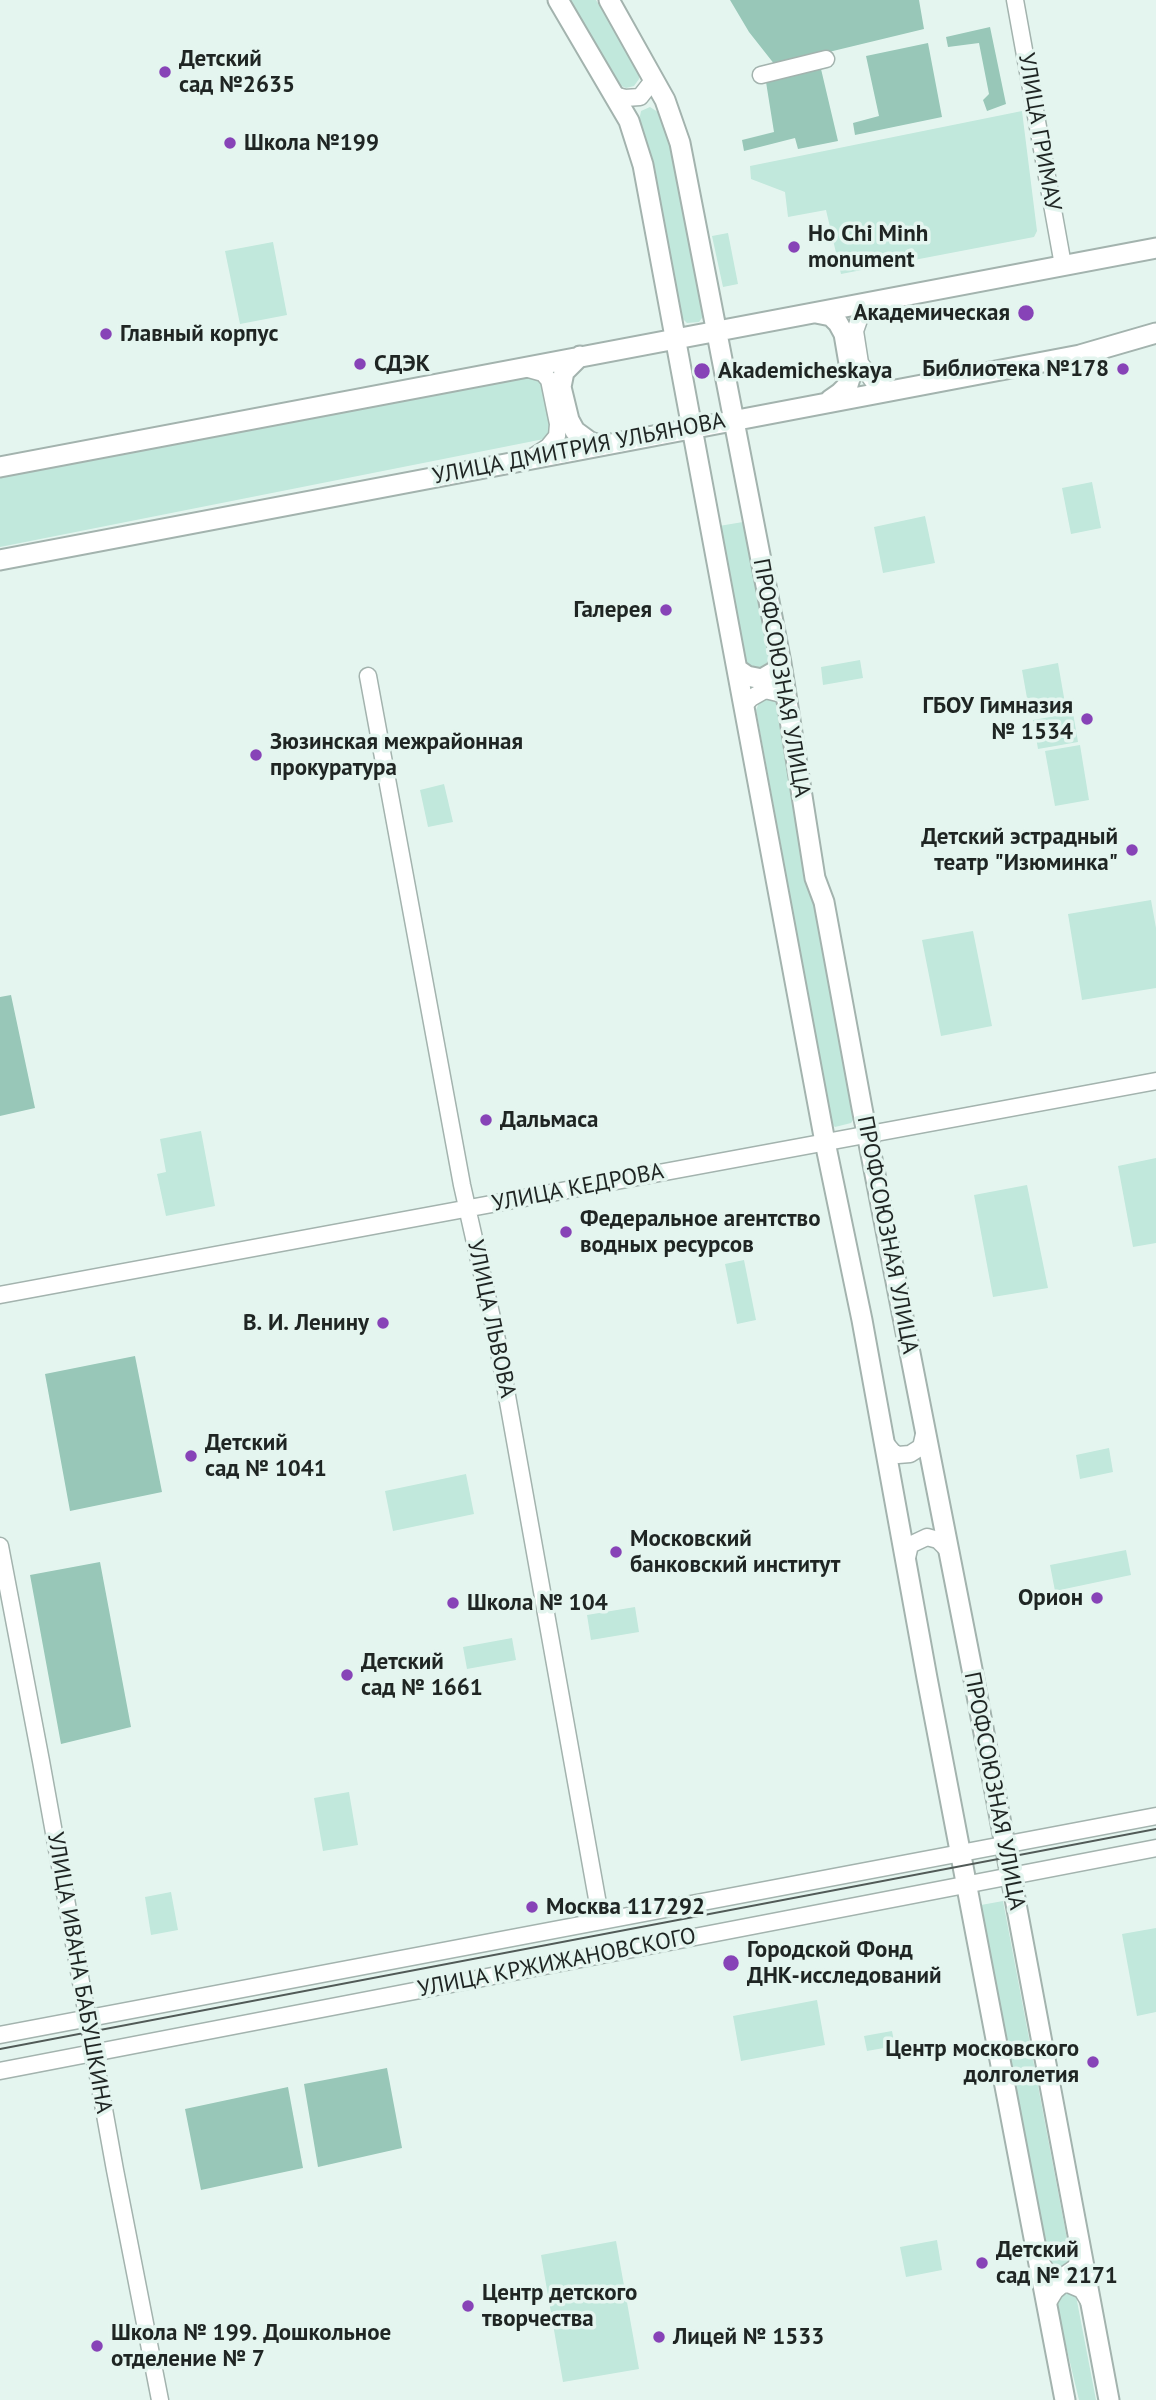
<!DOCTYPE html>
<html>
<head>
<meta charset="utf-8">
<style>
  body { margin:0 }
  canvas { display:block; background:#e4f5ef }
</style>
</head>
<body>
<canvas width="1156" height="2400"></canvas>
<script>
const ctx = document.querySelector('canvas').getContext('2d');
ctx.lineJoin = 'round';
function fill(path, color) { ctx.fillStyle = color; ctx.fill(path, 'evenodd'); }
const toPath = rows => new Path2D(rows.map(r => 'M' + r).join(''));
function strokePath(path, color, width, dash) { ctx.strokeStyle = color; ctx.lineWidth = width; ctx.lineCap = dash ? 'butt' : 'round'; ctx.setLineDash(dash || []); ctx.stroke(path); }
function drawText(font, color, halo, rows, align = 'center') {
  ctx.font = font + ' "PT Sans",sans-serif'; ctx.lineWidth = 7; ctx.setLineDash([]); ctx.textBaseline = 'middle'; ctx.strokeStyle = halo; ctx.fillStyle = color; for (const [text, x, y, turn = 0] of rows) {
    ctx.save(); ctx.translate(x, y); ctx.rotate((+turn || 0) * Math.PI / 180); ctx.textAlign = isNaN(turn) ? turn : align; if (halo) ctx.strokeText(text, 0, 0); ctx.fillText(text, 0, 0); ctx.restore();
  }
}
const green = toPath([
  [569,0,596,0,639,71,639,79,634,86,626,88,619,85],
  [650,107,661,114,670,140,705,314,699,322,687,323,681,317,639,121,641,111],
  [1022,111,1037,231,1034,237,841,274,826,210,788,217,785,192,751,179,750,166],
  [728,233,738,284,723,287,712,236],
  [273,242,287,315,240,324,225,251],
  [524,375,540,377,552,407,551,435,544,439,0,547,0,477],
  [1092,482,1101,528,1071,534,1062,488],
  [925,516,935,563,883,573,874,527],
  [743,522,772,667,770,672,747,670,719,526],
  [860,660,863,678,823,685,821,667],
  [1058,663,1066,709,1030,715,1022,670],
  [767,699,778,702,855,1117,851,1123,835,1127,832,1124,756,710,759,703],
  [1073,713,1078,742,1038,749,1033,720],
  [1080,745,1089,800,1055,806,1045,751],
  [444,784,453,822,428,827,420,790],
  [1151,900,1156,928,1156,988,1082,1000,1068,914],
  [973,931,992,1026,941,1036,922,940],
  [201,1131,215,1206,166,1216,157,1174,166,1172,160,1139],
  [1156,1158,1156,1243,1133,1247,1118,1166],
  [1027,1185,1048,1288,993,1297,974,1195],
  [744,1260,756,1320,737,1324,725,1264],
  [1109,1448,1113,1472,1080,1479,1076,1455],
  [466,1474,474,1514,393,1531,385,1491],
  [1126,1550,1131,1575,1055,1591,1050,1565],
  [635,1607,639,1632,591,1640,587,1615],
  [512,1638,516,1660,467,1669,463,1647],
  [349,1792,358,1845,323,1851,314,1798],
  [171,1892,178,1930,151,1935,145,1897],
  [1003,1901,1071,2260,1070,2265,1056,2270,1048,2264,981,1905],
  [1156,1928,1156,2012,1137,2016,1122,1934],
  [817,2000,825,2045,741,2061,733,2016],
  [892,2031,895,2046,867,2051,864,2036],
  [937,2240,942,2270,906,2277,900,2247],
  [616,2241,639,2369,563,2382,541,2255],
  [1064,2292,1073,2293,1076,2296,1096,2400,1079,2400,1055,2300]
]);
const forest = toPath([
  [730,0,919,0,924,29,775,65,749,32],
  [990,27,1006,104,987,111,983,100,989,94,979,43,948,47,946,37],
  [928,43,942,117,855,135,853,123,879,116,866,56],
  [821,69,838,141,798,149,795,138,744,151,742,140,774,132,766,82],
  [11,995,35,1108,0,1116,0,997],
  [135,1356,162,1492,70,1511,45,1374],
  [100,1562,131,1727,61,1744,30,1575],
  [387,2068,402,2148,318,2167,304,2084],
  [288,2087,303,2168,201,2190,185,2109]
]);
const minor = toPath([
  [1015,0,1063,265],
  [761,75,826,59],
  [614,95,625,98,640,97,651,83,651,74],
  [871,302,862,311,855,331,860,363,873,381,890,391],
  [525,368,543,373,549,380,558,424,557,436,548,447,534,456],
  [368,676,462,1185,497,1340,601,1921],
  [744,705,751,698,765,690,786,695],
  [0,1295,1156,1081],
  [883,1440,893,1452,898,1455,910,1454,921,1447,925,1430],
  [0,1546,41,1761,115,2170,160,2400],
  [906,1562,910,1545,927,1537,938,1540,947,1549,949,1555],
  [0,2035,1156,1816],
  [0,2071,1156,1848],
  [1039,2260,1049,2274,1056,2277,1063,2276,1076,2267,1081,2250],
  [1047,2304,1055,2291,1062,2285,1068,2284,1082,2290,1090,2303]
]);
const major = toPath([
  [558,0,629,121,643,165,825,1142,862,1320,927,1678,1065,2400],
  [609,0,665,100,680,143,781,663,815,878,824,902,862,1108,972,1669,1109,2400],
  [816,313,831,316,838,323,844,334,851,375,848,385,840,393,830,400],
  [580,356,564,372,561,387,569,420,575,431,590,442,599,445],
  [0,467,1156,248],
  [0,560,1080,355,1156,333],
  [737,669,747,676,762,679,774,672,781,663]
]);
const tram = toPath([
  [0,2049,1156,1829]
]);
const markers = [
  [165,72,7,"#8743b7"],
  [230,143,7,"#8743b7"],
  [794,247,7,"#8743b7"],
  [1026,313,9,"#8743b7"],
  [106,334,7,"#8743b7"],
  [360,364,7,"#8743b7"],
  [1123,369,7,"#8743b7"],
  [702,371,9,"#8743b7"],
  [666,610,7,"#8743b7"],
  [1087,719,7,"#8743b7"],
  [256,755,7,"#8743b7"],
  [1132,850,7,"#8743b7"],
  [486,1120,7,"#8743b7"],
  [566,1232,7,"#8743b7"],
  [383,1323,7,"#8743b7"],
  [191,1456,7,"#8743b7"],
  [616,1552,7,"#8743b7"],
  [1097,1598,7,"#8743b7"],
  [453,1603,7,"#8743b7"],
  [347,1675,7,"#8743b7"],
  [532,1907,7,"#8743b7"],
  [731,1963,9,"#8743b7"],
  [1093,2062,7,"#8743b7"],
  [982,2263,7,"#8743b7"],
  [468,2306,7,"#8743b7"],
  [659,2337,7,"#8743b7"],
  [97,2346,7,"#8743b7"]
];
const poiNames = [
  ["Детский",179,59],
  ["сад №2635",179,85],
  ["Школа №199",244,143],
  ["Ho Chi Minh",808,234],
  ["monument",808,260],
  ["Академическая",1010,313,"right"],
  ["Главный корпус",120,334],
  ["СДЭК",374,364],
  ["Библиотека №178",1109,369,"right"],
  ["Akademicheskaya",718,371],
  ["Галерея",652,610,"right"],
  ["ГБОУ Гимназия",1073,706,"right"],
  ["№ 1534",1073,732,"right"],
  ["Зюзинская межрайонная",270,742],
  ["прокуратура",270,768],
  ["Детский эстрадный",1118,837,"right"],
  ["театр \"Изюминка\"",1118,863,"right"],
  ["Дальмаса",500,1120],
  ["Федеральное агентство",580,1219],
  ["водных ресурсов",580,1245],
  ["В. И. Ленину",369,1323,"right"],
  ["Детский",205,1443],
  ["сад № 1041",205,1469],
  ["Московский",630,1539],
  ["банковский институт",630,1565],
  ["Орион",1083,1598,"right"],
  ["Школа № 104",467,1603],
  ["Детский",361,1662],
  ["сад № 1661",361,1688],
  ["Москва 117292",546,1907],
  ["Городской Фонд",747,1950],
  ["ДНК-исследований",747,1976],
  ["Центр московского",1079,2049,"right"],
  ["долголетия",1079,2075,"right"],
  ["Детский",996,2250],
  ["сад № 2171",996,2276],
  ["Центр детского",482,2293],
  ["творчества",482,2319],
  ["Школа № 199. Дошкольное",111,2333],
  ["отделение № 7",111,2359],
  ["Лицей № 1533",673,2337]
];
const streetNames = [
  ["УЛИЦА ГРИМАУ",1039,132,80],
  ["УЛИЦА ДМИТРИЯ УЛЬЯНОВА",579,449,-11],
  ["ПРОФСОЮЗНАЯ УЛИЦА",781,678,80],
  ["УЛИЦА КЕДРОВА",578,1188,-11],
  ["ПРОФСОЮЗНАЯ УЛИЦА",887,1235,79],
  ["УЛИЦА ЛЬВОВА",491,1319,78],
  ["ПРОФСОЮЗНАЯ УЛИЦА",994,1791,79],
  ["УЛИЦА КРЖИЖАНОВСКОГО",557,1963,-11],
  ["УЛИЦА ИВАНА БАБУШКИНА",79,1973,80]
];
fill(green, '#c1e8dc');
fill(forest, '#98c7b8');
strokePath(minor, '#a3b3ae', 19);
strokePath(major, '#a3b3ae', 23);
strokePath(minor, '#fff', 16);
strokePath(major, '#fff', 19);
strokePath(tram, '#515a57', 2);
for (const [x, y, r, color] of markers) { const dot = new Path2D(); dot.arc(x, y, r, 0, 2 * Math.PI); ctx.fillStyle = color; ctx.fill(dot); strokePath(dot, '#e4f5ef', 2.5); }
drawText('bold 23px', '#1f2523', '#e4f5ef', poiNames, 'left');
drawText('23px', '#1f2523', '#e4f5ef', streetNames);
</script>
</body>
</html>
